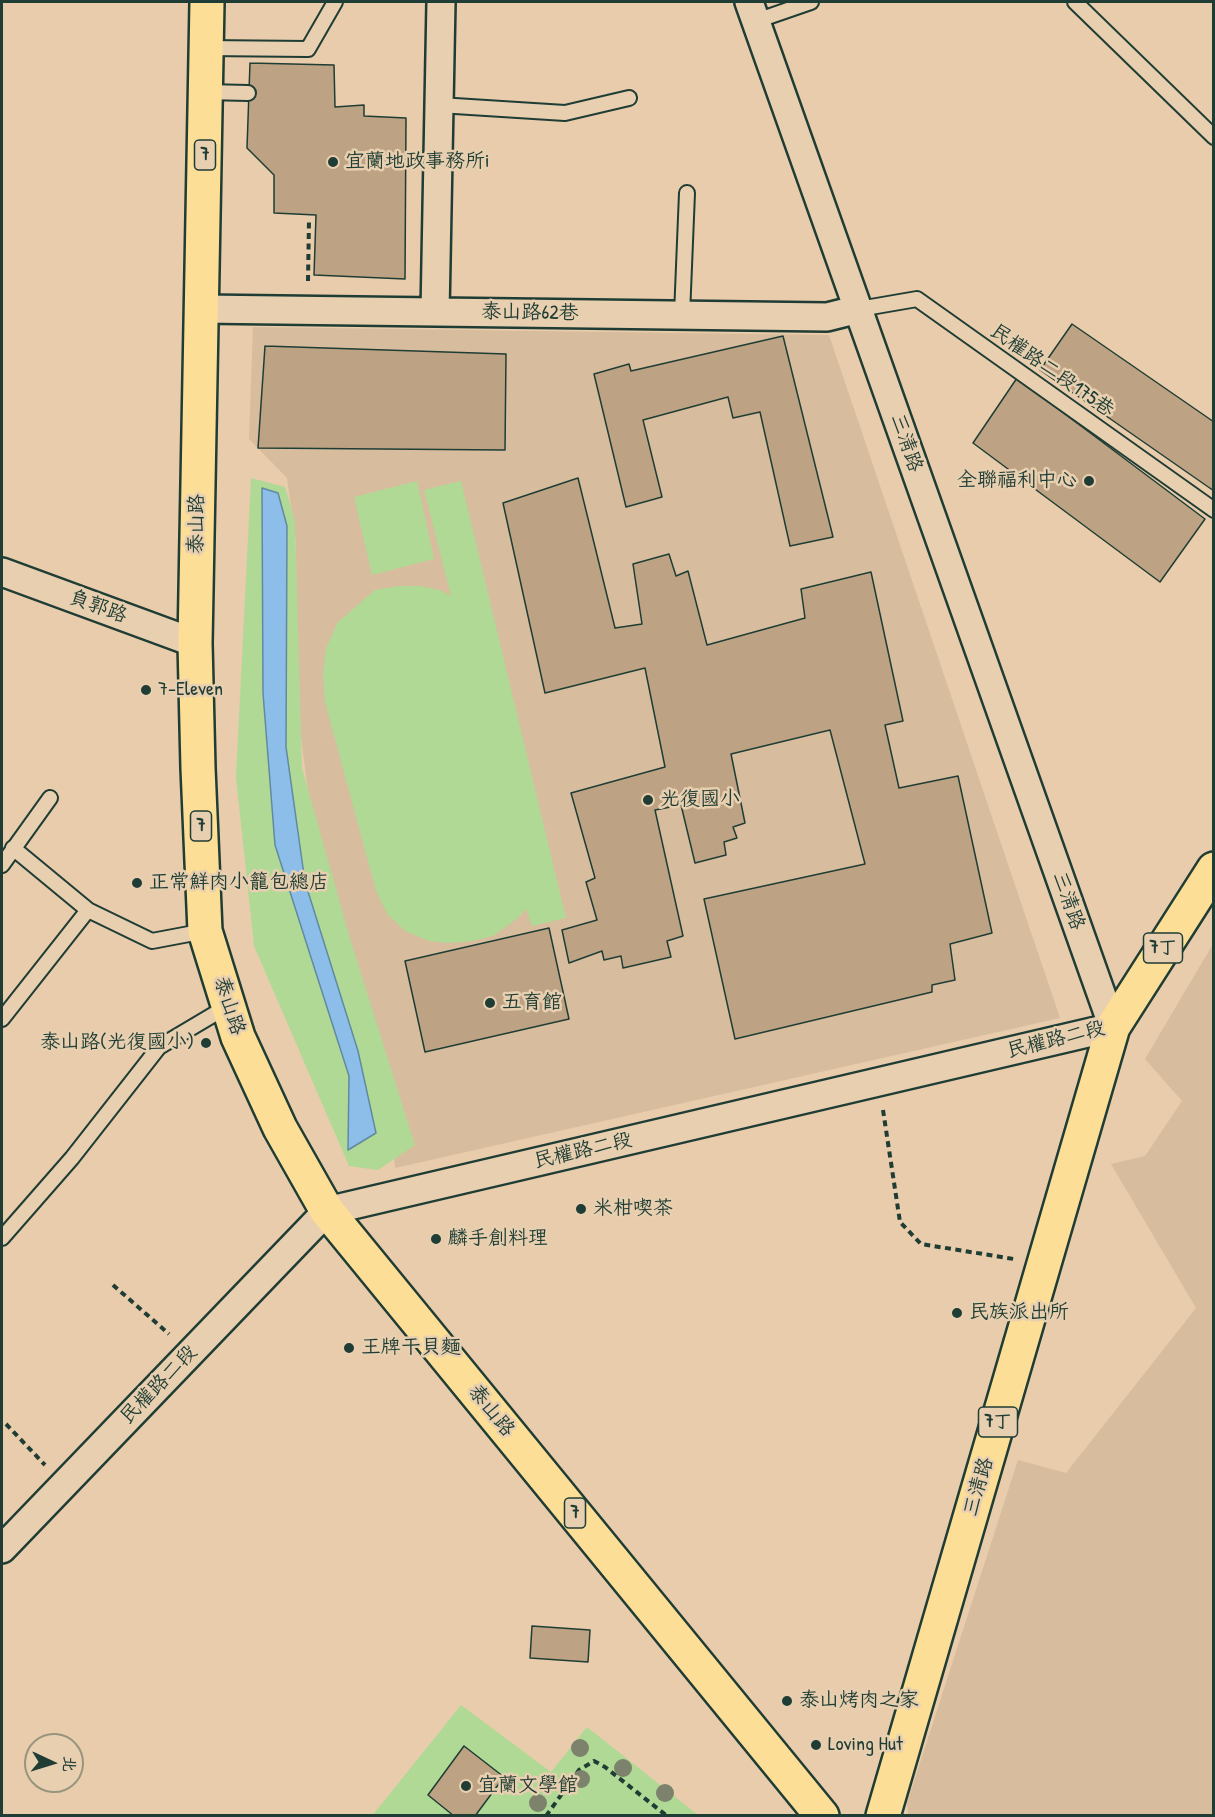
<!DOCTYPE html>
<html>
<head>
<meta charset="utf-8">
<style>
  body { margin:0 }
  #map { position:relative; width:1215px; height:1817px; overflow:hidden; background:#e8ccab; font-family:"Patrick Hand","LXGW WenKai TC",sans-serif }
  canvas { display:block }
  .frame { position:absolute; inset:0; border:3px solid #1f3d34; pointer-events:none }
  .north { position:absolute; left:24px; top:1733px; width:60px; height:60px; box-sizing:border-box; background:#e8cfb0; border:2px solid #98957e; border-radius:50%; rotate:94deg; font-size:16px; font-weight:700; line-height:24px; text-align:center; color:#1f3d34 }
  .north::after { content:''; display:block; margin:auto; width:21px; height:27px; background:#1f3d34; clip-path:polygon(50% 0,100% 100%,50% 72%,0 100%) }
</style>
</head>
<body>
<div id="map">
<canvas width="1215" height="1817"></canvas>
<div class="frame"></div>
<div class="north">北</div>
</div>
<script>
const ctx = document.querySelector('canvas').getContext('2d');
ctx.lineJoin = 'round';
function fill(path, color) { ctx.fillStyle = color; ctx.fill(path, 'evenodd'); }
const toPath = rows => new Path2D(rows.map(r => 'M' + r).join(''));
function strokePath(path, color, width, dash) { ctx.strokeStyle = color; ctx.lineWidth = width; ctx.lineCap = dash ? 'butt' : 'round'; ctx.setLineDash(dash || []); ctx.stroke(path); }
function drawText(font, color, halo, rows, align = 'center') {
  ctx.font = font + ' "Patrick Hand","LXGW WenKai TC",sans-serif'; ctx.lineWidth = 5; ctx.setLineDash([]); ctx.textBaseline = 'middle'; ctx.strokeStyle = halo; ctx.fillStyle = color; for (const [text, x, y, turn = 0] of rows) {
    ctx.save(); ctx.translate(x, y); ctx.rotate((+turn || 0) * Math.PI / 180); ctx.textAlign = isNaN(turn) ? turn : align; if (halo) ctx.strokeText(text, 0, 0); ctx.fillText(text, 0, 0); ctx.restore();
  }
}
const built = toPath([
  [253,327,829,335,1060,1018,395,1168,384,1059,321,896,297,705,296,543,287,478,249,439],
  [1213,944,1213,1815,908,1815,907,1803,1018,1460,1066,1473,1196,1308,1111,1164,1145,1156,1182,1101,1145,1059]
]);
const green = toPath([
  [251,478,285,487,295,521,302,768,351,942,415,1145,378,1170,349,1166,254,946,236,777],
  [417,481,434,559,372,575,354,497],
  [461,481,566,918,532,926,526,909,518,918,493,936,472,941,448,943,429,941,405,931,388,915,376,891,325,702,323,674,326,648,338,622,375,590,399,586,421,586,440,590,451,596,424,490],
  [461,1705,551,1772,587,1727,698,1815,372,1816]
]);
const water = toPath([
  [262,488,278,493,287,526,286,747,305,882,358,1051,376,1133,348,1150,349,1076,275,845,263,693,262,488]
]);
const building = toPath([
  [250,63,334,65,335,107,364,105,364,116,406,118,405,279,314,275,316,215,274,213,274,175,247,148,250,63],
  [1072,324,1214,422,1214,491,1040,370,1072,324],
  [783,336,833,537,790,546,760,412,733,418,728,397,643,420,662,497,626,507,594,374,629,364,631,371,783,336],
  [265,346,506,354,505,450,258,448,265,346],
  [1017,378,1205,519,1160,582,973,443,1017,378],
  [578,478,615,628,642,624,633,564,669,554,676,576,688,571,707,645,805,618,801,589,871,572,903,721,885,725,899,788,958,776,992,933,950,944,955,980,932,985,932,992,735,1039,704,899,865,864,830,730,731,754,745,823,733,827,737,838,724,842,726,855,695,863,681,805,655,810,683,936,667,941,671,957,623,968,621,956,604,960,602,951,569,963,562,930,597,920,586,882,595,878,571,793,665,767,645,668,545,693,503,503,578,478],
  [549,928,569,1019,425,1052,405,961,549,928],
  [532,1626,590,1630,588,1662,530,1658,532,1626],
  [464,1746,504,1777,475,1816,454,1816,428,1795,464,1746]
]);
const path = toPath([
  [308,281,309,220],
  [883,1110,900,1222,921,1244,1014,1259],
  [113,1285,169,1334],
  [6,1424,45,1465],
  [546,1816,579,1770,594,1761,605,1767,667,1816]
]);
const service = toPath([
  [1075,2,1214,137],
  [756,21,811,2],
  [206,48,308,49,335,2],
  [206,92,248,93],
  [439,105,565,113,629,98],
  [859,309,917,299,1214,510],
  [682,315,687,193],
  [13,848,88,910],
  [2,865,50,798],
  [2,1019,88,910,152,941,205,931],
  [2,1238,72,1158,159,1047,228,1006]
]);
const minor = toPath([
  [201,309,827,317,859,309],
  [435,312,441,2],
  [2,572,195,643],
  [2,1549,327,1211,1113,1027,749,2]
]);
const primary = toPath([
  [207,2,195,643,198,768,205,931,238,1037,280,1128,327,1211,822,1816],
  [883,1816,1113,1027,1214,869]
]);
const trees = [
  [580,1748],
  [623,1768],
  [581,1779],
  [665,1793],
  [538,1803]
];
const markers = [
  [333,162,6,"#1f3d34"],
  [1089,481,6,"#1f3d34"],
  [146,690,6,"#1f3d34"],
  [648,800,6,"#1f3d34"],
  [137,883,6,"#1f3d34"],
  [490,1003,6,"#1f3d34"],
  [206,1043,6,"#1f3d34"],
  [581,1209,6,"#1f3d34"],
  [436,1239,6,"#1f3d34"],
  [957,1313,6,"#1f3d34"],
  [349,1348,6,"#1f3d34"],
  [787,1701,6,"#1f3d34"],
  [816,1745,6,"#1f3d34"],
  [466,1786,6,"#1f3d34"]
];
const shields = [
  [205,155,21],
  [201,826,21],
  [1163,948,39],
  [998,1422,39],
  [575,1513,21]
];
const shieldNames = [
  ["7",205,155],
  ["7",201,826],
  ["7丁",1163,948],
  ["7丁",998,1422],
  ["7",575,1513]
];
const poiNames = [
  ["宜蘭地政事務所i",345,162],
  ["全聯福利中心",1077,481,"right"],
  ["7-Eleven",158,690],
  ["光復國小",660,800],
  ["正常鮮肉小籠包總店",149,883],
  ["五育館",502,1003],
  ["泰山路(光復國小)",194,1043,"right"],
  ["米柑喫茶",593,1209],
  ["麟手創料理",448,1239],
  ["民族派出所",969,1313],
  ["王牌干貝麵",361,1348],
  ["泰山烤肉之家",799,1701],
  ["Loving Hut",828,1745],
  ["宜蘭文學館",478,1786]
];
const streetNames = [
  ["泰山路62巷",530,313,1],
  ["民權路二段175巷",1052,371,35],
  ["三清路",906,443,71],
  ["泰山路",197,524,-89],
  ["負郭路",98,607,20],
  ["三清路",1068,901,71],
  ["泰山路",229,1006,72],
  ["民權路二段",1056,1040,-14],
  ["民權路二段",583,1151,-13],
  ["民權路二段",159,1385,-46],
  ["泰山路",491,1411,51],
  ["三清路",979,1487,-74]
];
fill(built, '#d7bd9d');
fill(green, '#b0d995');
fill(water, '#8dbee9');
strokePath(water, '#618aa1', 1.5);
fill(building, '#bda383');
strokePath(building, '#1f3d34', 1.5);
strokePath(service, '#1f3d34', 18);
strokePath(minor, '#1f3d34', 32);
strokePath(primary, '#1f3d34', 38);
strokePath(path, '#1f3d34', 4, [6, 4.5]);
strokePath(service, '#e8cfb0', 14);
strokePath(minor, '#e8cfb0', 27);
strokePath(primary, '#fdde96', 33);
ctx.fillStyle = '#7d826c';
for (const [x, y] of trees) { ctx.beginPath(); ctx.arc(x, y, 9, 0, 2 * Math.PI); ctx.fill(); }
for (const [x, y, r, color] of markers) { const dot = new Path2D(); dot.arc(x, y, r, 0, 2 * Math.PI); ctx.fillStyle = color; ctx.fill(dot); strokePath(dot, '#e8cfb0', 2); }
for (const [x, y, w] of shields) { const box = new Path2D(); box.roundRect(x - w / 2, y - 15, w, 30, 4.5); ctx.fillStyle = '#e8cfb0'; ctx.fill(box); strokePath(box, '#1f3d34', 1.5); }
drawText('bold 18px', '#1f3d34', null, shieldNames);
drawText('20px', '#1f3d34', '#e8cfb0', poiNames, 'left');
drawText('20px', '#1f3d34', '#e8cfb0', streetNames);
</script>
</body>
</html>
